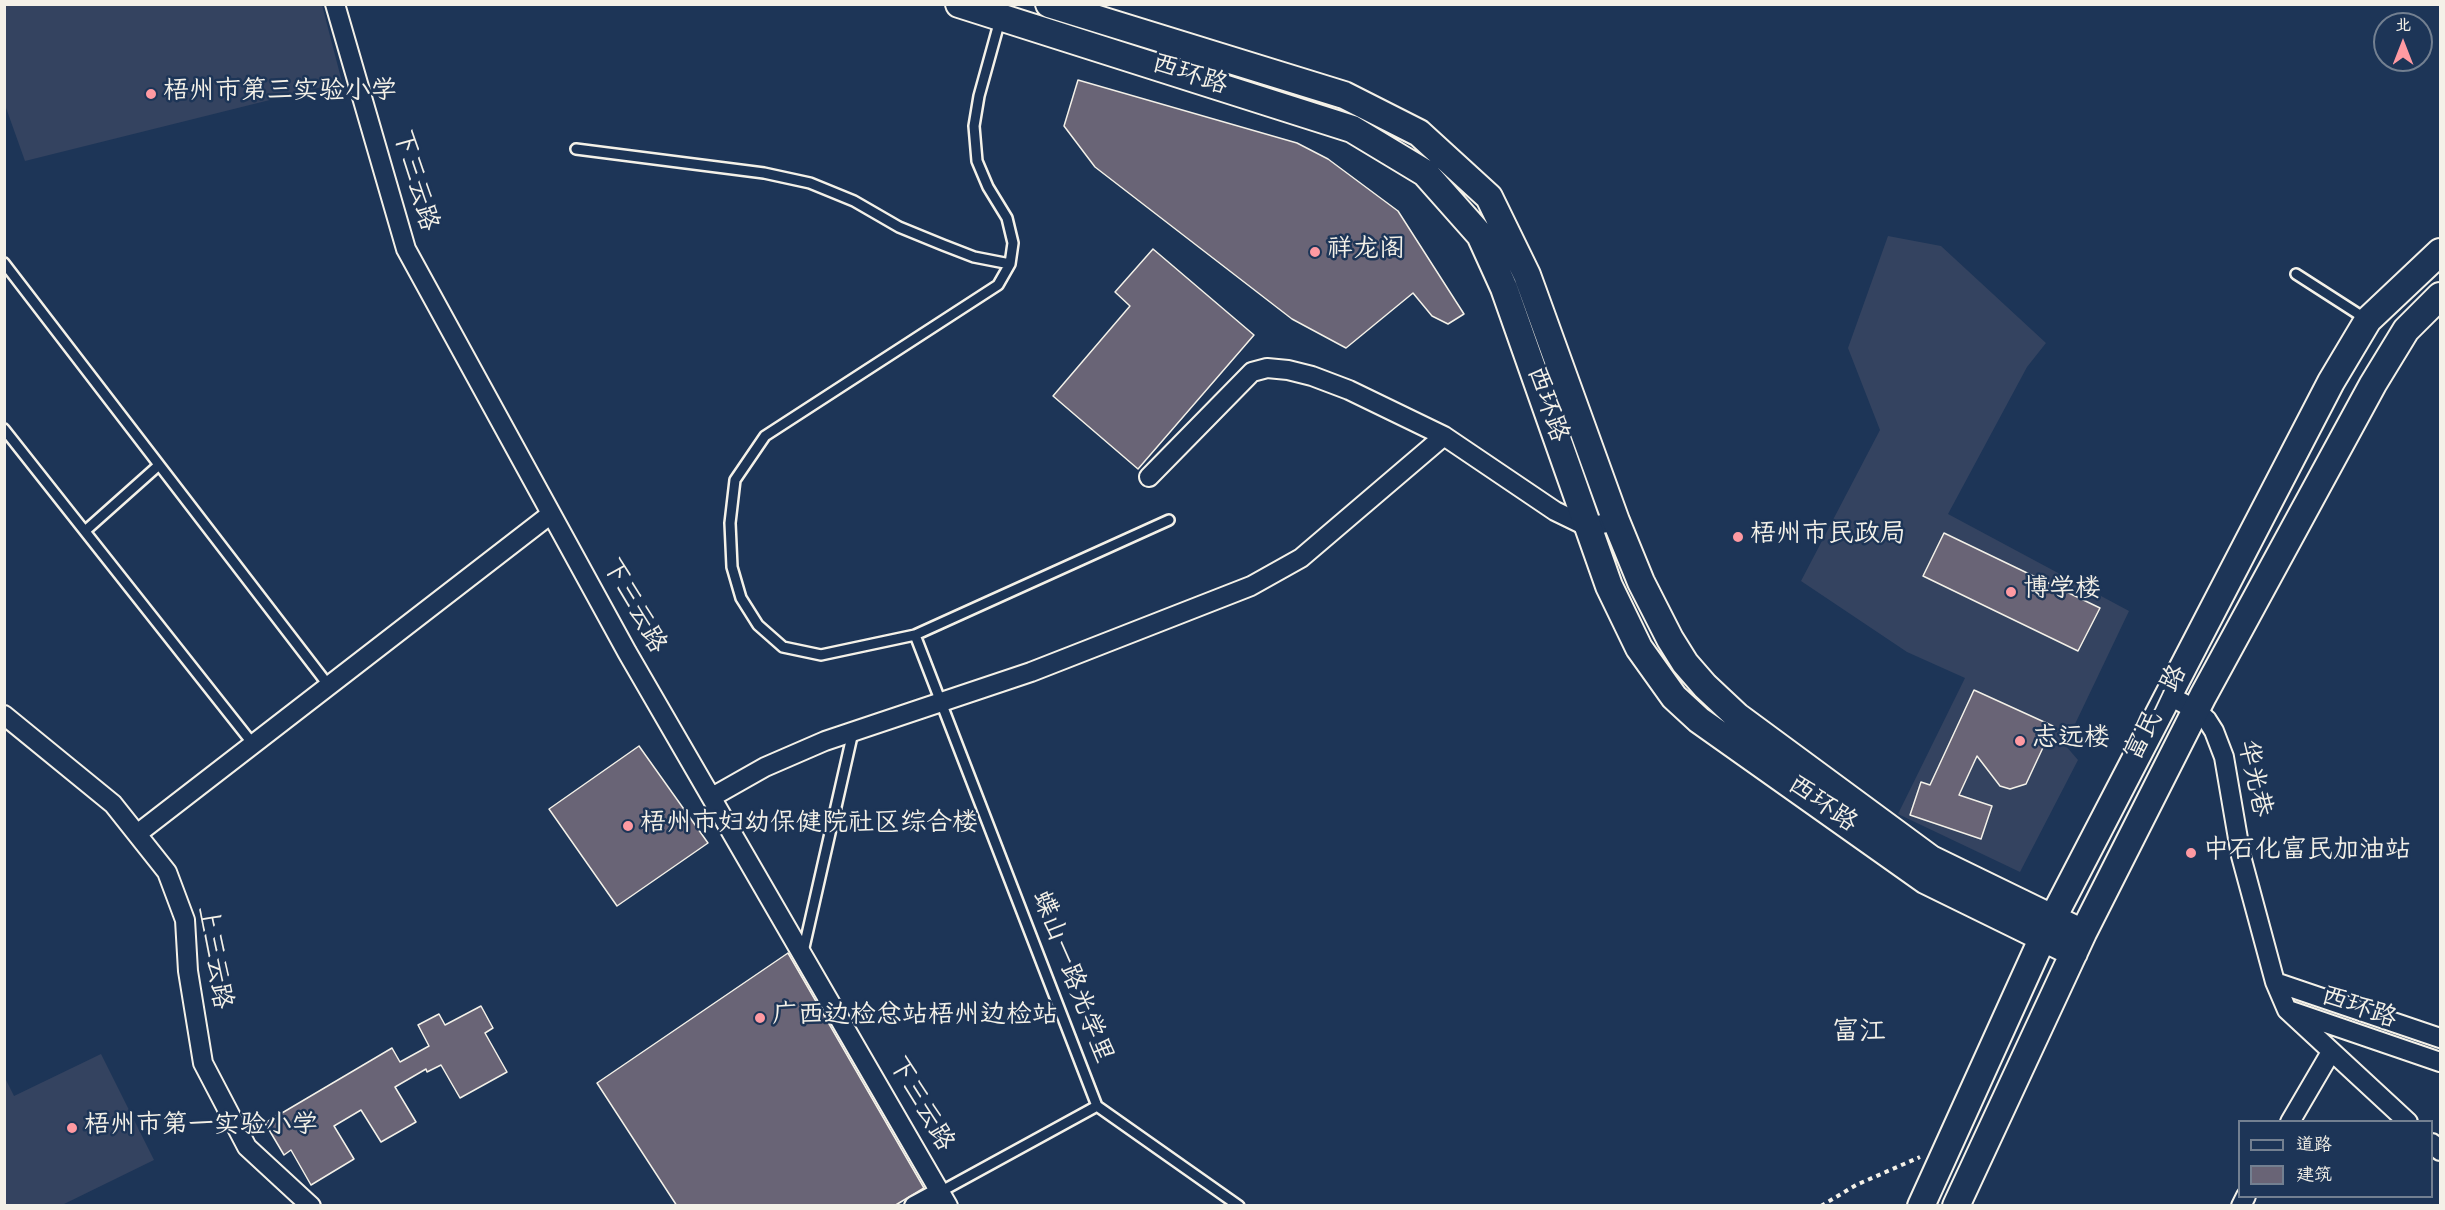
<!DOCTYPE html>
<html>
<head>
<meta charset="utf-8">
<style>
  body { margin:0 }
  #map { position:relative; width:2445px; height:1210px; overflow:hidden; background:#1d3557; font-family:"Indie Flower","LXGW WenKai TC",sans-serif }
  canvas { display:block }
  .frame { position:absolute; inset:0; border:6px solid #f4f1e8; pointer-events:none }
  .legend { position:absolute; left:2238px; top:1120px; width:195px; height:78px; box-sizing:border-box; background:#1d3557; border:2px solid #738091; margin:0; padding:8px 10px; list-style:none; font-size:18px; color:#f4f1e8 }
  .legend li { display:flex; align-items:center; gap:12px; height:30px }
  .legend b { width:30px; border:2px solid #738091 }
  .north { position:absolute; left:2373px; top:12px; width:60px; height:60px; box-sizing:border-box; background:#1d3557; border:2px solid #738091; border-radius:50%; rotate:0deg; font-size:16px; font-weight:700; line-height:24px; text-align:center; color:#f4f1e8 }
  .north::after { content:''; display:block; margin:auto; width:21px; height:27px; background:#ff9aa2; clip-path:polygon(50% 0,100% 100%,50% 72%,0 100%) }
</style>
</head>
<body>
<div id="map">
<canvas width="2445" height="1210"></canvas>
<div class="frame"></div>
<ul class="legend">
<li><b style="height:8px;background:#1d3557"></b>道路</li>
<li><b style="height:16px;background:#696476"></b>建筑</li>
</ul>
<div class="north">北</div>
</div>
<script>
const ctx = document.querySelector('canvas').getContext('2d');
ctx.lineJoin = 'round';
function fill(path, color) { ctx.fillStyle = color; ctx.fill(path, 'evenodd'); }
const toPath = rows => new Path2D(rows.map(r => 'M' + r).join(''));
function strokePath(path, color, width, dash) { ctx.strokeStyle = color; ctx.lineWidth = width; ctx.lineCap = dash ? 'butt' : 'round'; ctx.setLineDash(dash || []); ctx.stroke(path); }
function drawText(font, color, halo, rows, align = 'center') {
  ctx.font = font + ' "Indie Flower","LXGW WenKai TC",sans-serif'; ctx.lineWidth = 5; ctx.setLineDash([]); ctx.textBaseline = 'middle'; ctx.strokeStyle = halo; ctx.fillStyle = color; for (const [text, x, y, turn = 0] of rows) {
    ctx.save(); ctx.translate(x, y); ctx.rotate((+turn || 0) * Math.PI / 180); ctx.textAlign = isNaN(turn) ? turn : align; if (halo) ctx.strokeText(text, 0, 0); ctx.fillText(text, 0, 0); ctx.restore();
  }
}
const built = toPath([
  [5,4,322,5,342,82,25,161,5,105],
  [1888,236,1941,246,2046,343,2027,367,1948,514,2129,611,2065,745,2078,760,2020,872,1898,814,1965,678,1907,652,1801,581,1880,430,1848,348],
  [101,1054,154,1160,62,1205,5,1205,5,1078,14,1096]
]);
const building = toPath([
  [1078,80,1297,143,1328,159,1398,211,1464,314,1448,324,1432,316,1413,293,1346,348,1292,319,1095,167,1064,126,1078,80],
  [1153,249,1254,335,1138,469,1053,396,1130,306,1115,292,1153,249],
  [1944,533,2100,608,2078,651,1923,576,1944,533],
  [1974,690,2053,726,2026,784,2010,789,2000,786,1977,756,1959,795,1992,806,1981,839,1910,815,1921,782,1930,785,1974,690],
  [639,746,708,843,617,906,549,809,639,746],
  [788,953,924,1188,894,1206,677,1206,597,1083,788,953],
  [481,1006,493,1028,485,1033,507,1072,460,1098,441,1065,427,1072,426,1069,395,1087,416,1122,381,1142,361,1110,334,1126,354,1159,311,1185,291,1150,284,1155,265,1123,392,1048,400,1062,429,1046,418,1025,439,1014,445,1025,481,1006]
]);
const path = toPath([
  [1821,1206,1856,1185,1920,1157]
]);
const service = toPath([
  [1000,20,979,96,974,126,977,161,988,187,1007,218,1013,243,1010,264,998,285,765,436,735,480,730,523,732,567,741,598,758,625,783,647,821,655,915,635,1169,520],
  [576,149,764,173,810,183,854,201,899,227,943,245,974,257,1010,264],
  [4,263,329,686],
  [2296,274,2366,319],
  [4,429,253,744],
  [85,531,159,465],
  [915,635,1097,1106,1239,1206],
  [803,952,853,732],
  [940,1192,1097,1106]
]);
const minor = toPath([
  [335,4,406,249,627,652,948,1206],
  [1149,477,1252,372,1267,368,1288,370,1312,376,1349,390,1444,436],
  [2168,695,2196,710,2207,720,2214,731,2224,757,2241,856,2275,982,2287,1010,2408,1122],
  [4,715,113,804,167,872,185,920,188,971,203,1063,247,1147,311,1206],
  [712,797,765,767,825,741,1031,672,1251,586,1301,558,1444,436,1555,511,1588,527,1616,521],
  [137,834,551,514],
  [2275,982,2440,1038],
  [2291,1011,2440,1062],
  [2290,1122,2331,1052],
  [2432,1143,2440,1151],
  [914,1206,940,1192],
  [2241,1206,2246,1196]
]);
const secondary = toPath([
  [959,4,1352,129,1425,173,1480,235,1504,288,1609,586,1639,648,1674,697,1699,720,1925,880,2074,953],
  [1049,4,1344,95,1419,133,1489,197,1527,275,1616,521,1641,582,1670,639,1685,663,1705,686,1737,716,1931,859,2083,933],
  [1921,1206,2043,937,2331,382,2368,320,2440,252],
  [1956,1206,2083,933,2203,696,2373,384,2406,330,2440,296]
]);
const markers = [
  [151,94,6,"#ff9aa2"],
  [1315,252,6,"#ff9aa2"],
  [1738,537,6,"#ff9aa2"],
  [2011,592,6,"#ff9aa2"],
  [2020,741,6,"#ff9aa2"],
  [628,826,6,"#ff9aa2"],
  [2191,853,6,"#ff9aa2"],
  [760,1018,6,"#ff9aa2"],
  [72,1128,6,"#ff9aa2"]
];
const streetNames = [
  ["西环路",1189,77,18],
  ["下三云路",413,181,74],
  ["西环路",1545,405,71],
  ["下三云路",632,607,61],
  ["富民一路",2158,714,-62],
  ["华光巷",2252,779,78],
  ["西环路",1821,806,35],
  ["上三云路",212,958,81],
  ["蝶山一路光学里",1070,978,69],
  ["西环路",2358,1010,19],
  ["下三云路",919,1105,60]
];
const poiNames = [
  ["梧州市第三实验小学",163,94],
  ["祥龙阁",1327,252],
  ["梧州市民政局",1750,537],
  ["博学楼",2023,592],
  ["志远楼",2032,741],
  ["梧州市妇幼保健院社区综合楼",640,826],
  ["中石化富民加油站",2203,853],
  ["广西边检总站梧州边检站",772,1018],
  ["梧州市第一实验小学",84,1128]
];
const neighbourhoodNames = [
  ["富江",1859,1035]
];
fill(built, '#344360');
fill(building, '#696476');
strokePath(building, '#f4f1e8', 1.5);
strokePath(service, '#f4f1e8', 14);
strokePath(minor, '#f4f1e8', 22);
strokePath(secondary, '#f4f1e8', 30);
strokePath(path, '#f4f1e8', 4, [4.5, 4.5]);
strokePath(service, '#1d3557', 9);
strokePath(minor, '#1d3557', 18);
strokePath(secondary, '#1d3557', 26);
for (const [x, y, r, color] of markers) { const dot = new Path2D(); dot.arc(x, y, r, 0, 2 * Math.PI); ctx.fillStyle = color; ctx.fill(dot); strokePath(dot, '#1d3557', 2); }
drawText('26px', '#f4f1e8', '#1d3557', streetNames);
drawText('26px', '#f4f1e8', '#1d3557', poiNames, 'left');
drawText('27px', '#f4f1e8', '#1d3557', neighbourhoodNames);
</script>
</body>
</html>
